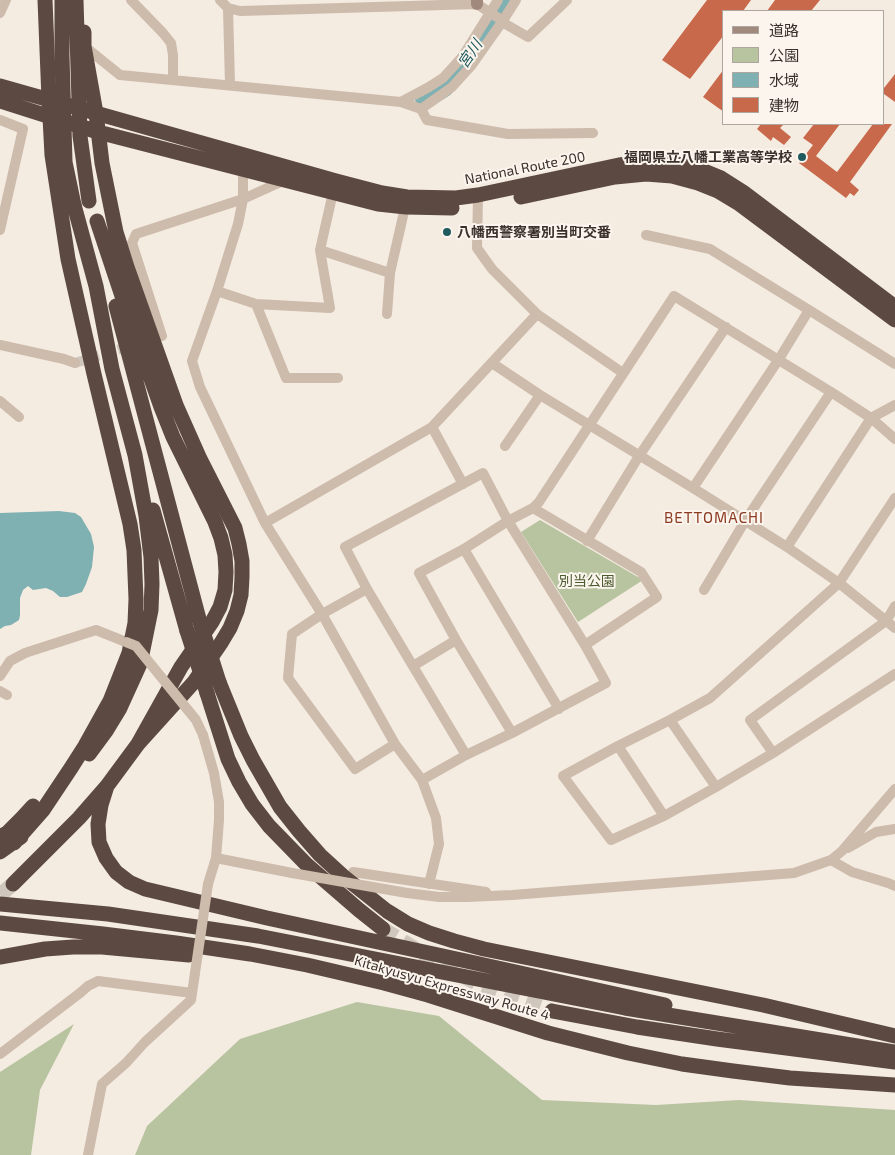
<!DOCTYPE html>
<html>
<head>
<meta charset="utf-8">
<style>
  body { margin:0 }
  #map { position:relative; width:895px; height:1155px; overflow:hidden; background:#f4ebe1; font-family:"Exo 2","Noto Sans JP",sans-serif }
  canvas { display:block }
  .legend { position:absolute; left:722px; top:10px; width:162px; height:115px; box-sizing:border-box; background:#fbf5ee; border:1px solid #aea6a0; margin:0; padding:6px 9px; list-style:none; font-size:15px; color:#3b302b }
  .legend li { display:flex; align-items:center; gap:10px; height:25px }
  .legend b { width:25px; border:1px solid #aea6a0 }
</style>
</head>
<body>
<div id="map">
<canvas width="895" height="1155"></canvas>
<ul class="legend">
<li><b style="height:6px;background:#a18a7d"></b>道路</li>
<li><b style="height:14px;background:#b8c4a0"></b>公園</li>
<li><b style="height:14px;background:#7fb0b2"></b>水域</li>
<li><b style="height:14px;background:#c8694b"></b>建物</li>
</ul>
</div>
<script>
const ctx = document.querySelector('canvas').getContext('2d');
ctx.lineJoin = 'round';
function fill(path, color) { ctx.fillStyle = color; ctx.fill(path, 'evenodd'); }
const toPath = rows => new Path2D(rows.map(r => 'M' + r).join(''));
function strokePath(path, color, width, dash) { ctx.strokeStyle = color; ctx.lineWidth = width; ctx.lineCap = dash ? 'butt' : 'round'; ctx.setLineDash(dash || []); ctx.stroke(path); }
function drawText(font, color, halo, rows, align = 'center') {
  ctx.font = font + ' "Exo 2","Noto Sans JP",sans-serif'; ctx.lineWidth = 4; ctx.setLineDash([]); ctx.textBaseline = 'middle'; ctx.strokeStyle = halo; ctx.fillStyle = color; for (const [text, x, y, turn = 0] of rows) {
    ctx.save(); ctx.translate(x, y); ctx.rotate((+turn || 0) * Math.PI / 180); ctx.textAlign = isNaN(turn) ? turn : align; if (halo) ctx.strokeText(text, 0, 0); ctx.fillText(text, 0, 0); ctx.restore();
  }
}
const green = toPath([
  [540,520,643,580,578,622,521,532],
  [357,1002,439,1016,542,1100,656,1105,739,1100,895,1110,895,1155,135,1155,147,1126,240,1039],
  [74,1024,40,1090,31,1155,0,1155,0,1072]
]);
const water = toPath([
  [59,511,75,513,81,517,91,534,94,547,92,567,86,584,82,592,67,597,60,597,53,591,46,588,33,590,28,586,23,590,20,598,20,615,19,620,11,625,5,626,0,629,0,513]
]);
const river = toPath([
  [425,99,444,87,460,69,490,26,506,0]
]);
const building = toPath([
  [707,0,751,0,743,11,724,11,724,35,690,79,662,60],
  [775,0,820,0,811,11,767,11],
  [724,69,724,112,703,97],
  [895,74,895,102,884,94,884,88],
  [761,124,784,124,780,128,791,137,784,145,773,137,771,141,757,129],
  [814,124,840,124,816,156,837,172,873,124,892,124,850,182,859,190,854,196,850,193,846,198,799,163,813,145,803,138]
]);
const streetTunnel = toPath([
  [75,363,133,345]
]);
const highwayTunnel = toPath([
  [0,895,13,884],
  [383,929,433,960,480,985,552,1011]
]);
const street = toPath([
  [131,0,163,33,171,43,173,55,173,80],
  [220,0,228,8,240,11,477,4,500,19,502,22,528,37,567,0],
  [228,8,230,85],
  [0,13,6,0],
  [84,46,120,75,401,102,421,109,427,120,508,134,593,133],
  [401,102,429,87,443,78,463,56,498,0],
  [421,109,452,87,471,66,502,22,516,0],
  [0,120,23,129,0,230],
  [243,170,243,199,238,224,217,291,192,361,200,387,265,523,322,614,395,744,422,780,436,818,439,844,429,884],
  [478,195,477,248,492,269,537,314,623,373],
  [646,235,710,249,809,310,779,359,693,488],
  [320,250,334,188],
  [390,273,406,203],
  [217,291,256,304,286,378,338,378],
  [256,304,330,308,320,250,390,273,387,314],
  [809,310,895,364],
  [162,336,132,243,136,234,243,199,285,180,286,178],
  [0,345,64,359,75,363],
  [492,363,540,395,693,488,787,547,839,583,895,628],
  [0,401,19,417],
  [432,427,463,484],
  [505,446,540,395],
  [895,498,839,583,710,698,670,720,618,746,563,776,611,840,664,816,716,787,773,753,895,674],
  [533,508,539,502,674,296,831,392,871,418,895,439],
  [265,523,432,427,537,314],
  [587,541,639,456,726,327],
  [787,547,871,418,895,405],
  [464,549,559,709],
  [367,589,322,614,292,634,288,678,355,769,395,744],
  [704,590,745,521,831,392],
  [413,666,456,640],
  [0,676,10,661,25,653,96,630,126,642],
  [0,691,7,695],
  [670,720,716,787],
  [512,733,456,640,419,573,464,549,508,521,533,508,641,572,657,597,585,645],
  [203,735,214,773,219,802,219,820,216,858,208,884],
  [618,746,664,816],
  [773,753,750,720,886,621,895,606],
  [422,780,466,755,512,733,606,683,585,645,508,521,483,473,345,547,367,589,466,755],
  [848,848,876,832,895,829],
  [216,858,292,873],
  [831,860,852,872,888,883,895,886],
  [353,872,486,892],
  [407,893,439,897,467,897,512,895,794,873,831,860,842,851,895,789],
  [0,1054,80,993,88,986,98,981,192,993],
  [88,1155,102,1084,126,1063,145,1042,191,1000,195,973]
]);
const secondary = toPath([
  [477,0,477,4]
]);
const highway = toPath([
  [84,32,84,46,96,113,102,163,116,232,127,267,176,405,200,459,235,528,239,544,242,561,242,577,241,595,237,611,230,628,221,643,194,682,138,744],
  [0,86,336,181,382,193,407,197,456,198,478,195,619,165,646,162,673,163,699,169,721,178,743,192,895,307],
  [0,101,98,132,378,204,406,207,452,208],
  [521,197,615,177,646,174,672,176,698,183,718,191,738,203,895,320],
  [74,205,96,286,112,369,135,455,146,516,151,557,152,584,151,610,140,664,120,708,106,731,89,754],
  [116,306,199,619],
  [153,510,187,631],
  [219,682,241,736,253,760,280,807,299,831,320,855,343,876,387,911,408,924,429,933,454,941,484,949,763,1005,895,1036],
  [207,693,228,759,239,782,252,804,269,826,307,865,359,910,383,929],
  [107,786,101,805,98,824,99,842,106,858,116,872,129,882,145,889,267,918,466,961,665,1005],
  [0,837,7,833,22,818,33,806],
  [14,843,43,810,71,768,85,746,110,701,129,653,135,623,136,599,134,550,130,524,94,374,68,259,52,155,49,99,45,0],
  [0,852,21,837],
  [13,884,79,818,107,786,138,744,181,667,212,622,220,607,225,590,226,572,225,555,221,538,215,522,173,437,161,407,128,314,97,221],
  [0,904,108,914,258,936,625,1008,895,1052],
  [0,923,103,934,176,943,250,954,307,965,384,983,428,995,548,1033,628,1053,682,1064,733,1071,790,1078,895,1085],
  [0,957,45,949,73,947,102,947,189,955],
  [552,1011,637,1027,717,1039,895,1062]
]);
const streetBridge = toPath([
  [126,642,136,646,196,720,203,735],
  [292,873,407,893],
  [195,973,208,884]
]);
const highwayBridge = toPath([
  [62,0,62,56,65,162,74,205],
  [76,0,80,136,89,201],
  [199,619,219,682],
  [187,631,207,693]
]);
const markers = [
  [802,157,5,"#1f5a5e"],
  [447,232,5,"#1f5a5e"]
];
const poiNames = [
  ["福岡県立八幡工業高等学校",792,157],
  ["八幡西警察署別当町交番",457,232,"left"]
];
const streetNames = [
  ["National Route 200",525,168,-11],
  ["Kitakyusyu Expressway Route 4",452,988,16]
];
const parkNames = [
  ["別当公園",587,581]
];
const waterNames = [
  ["宮川",470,54,-56]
];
const neighbourhoodNames = [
  ["BETTOMACHI",714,518]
];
fill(green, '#b8c4a0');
fill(water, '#7fb0b2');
strokePath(river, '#7fb0b2', 20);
fill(building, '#c8694b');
strokePath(streetTunnel, '#cfc6bd', 10, [10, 5]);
strokePath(highwayTunnel, '#cfc6bd', 15, [15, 8]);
strokePath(street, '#cdbbac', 10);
strokePath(secondary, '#a18a7d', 12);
strokePath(highway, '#5c4a42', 15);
strokePath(streetBridge, '#cdbbac', 10);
strokePath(highwayBridge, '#5c4a42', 15);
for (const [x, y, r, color] of markers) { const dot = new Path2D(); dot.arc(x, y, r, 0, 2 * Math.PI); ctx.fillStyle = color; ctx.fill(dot); strokePath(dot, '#fbf5ee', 2); }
drawText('bold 14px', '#3b302b', '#fbf5ee', poiNames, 'right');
drawText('14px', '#3b302b', '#fbf5ee', streetNames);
drawText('14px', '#4a5a2e', '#fbf5ee', parkNames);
drawText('italic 15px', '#1f5a5e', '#fbf5ee', waterNames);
ctx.letterSpacing = '1px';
drawText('15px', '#8c3b22', '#fbf5ee', neighbourhoodNames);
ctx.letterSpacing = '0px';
</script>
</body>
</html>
